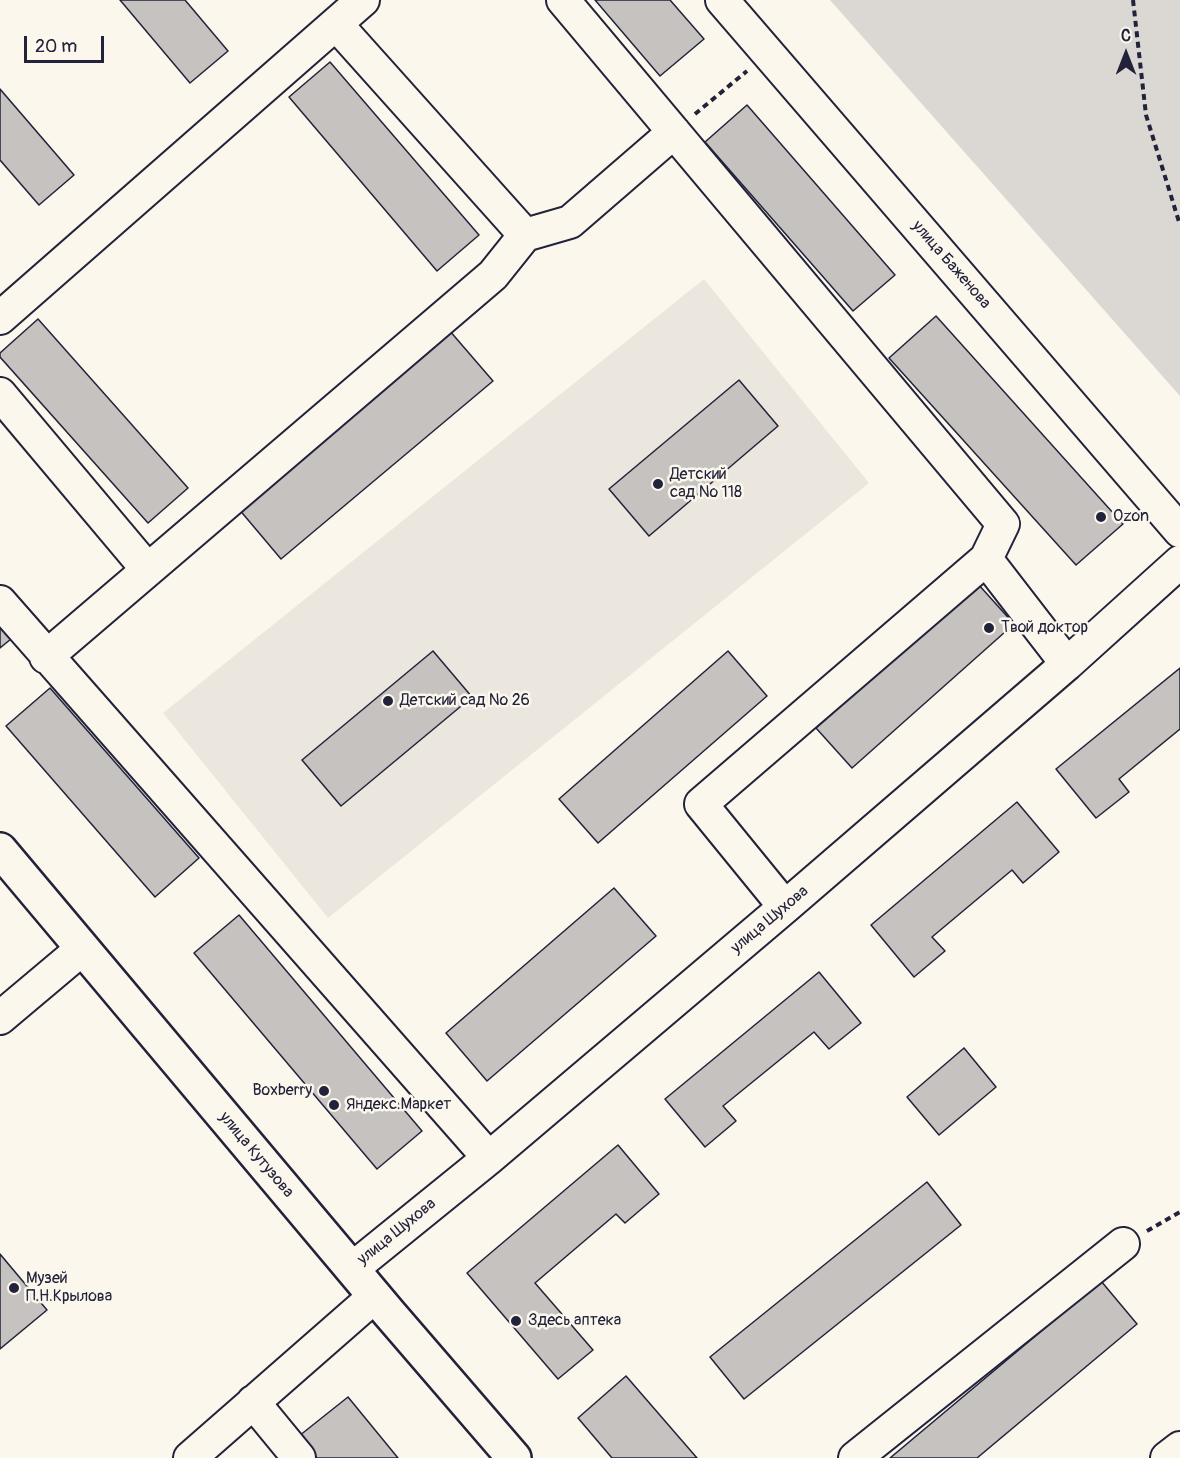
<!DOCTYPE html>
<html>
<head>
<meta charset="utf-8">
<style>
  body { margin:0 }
  #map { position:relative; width:1180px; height:1458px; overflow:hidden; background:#fbf7ec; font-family:Pangolin,sans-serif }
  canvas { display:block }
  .north { position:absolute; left:1096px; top:24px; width:60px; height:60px; -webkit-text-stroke:4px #fbf7ec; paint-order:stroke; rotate:0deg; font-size:16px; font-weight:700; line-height:24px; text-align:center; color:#22223b }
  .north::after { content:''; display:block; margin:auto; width:21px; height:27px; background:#22223b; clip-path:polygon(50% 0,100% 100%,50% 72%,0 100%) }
  .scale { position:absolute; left:24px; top:36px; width:80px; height:27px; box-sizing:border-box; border:3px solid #22223b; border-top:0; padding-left:8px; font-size:18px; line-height:21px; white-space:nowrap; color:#22223b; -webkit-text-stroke:4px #fbf7ec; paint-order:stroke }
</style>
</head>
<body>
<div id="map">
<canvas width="1180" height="1458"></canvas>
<div class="north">С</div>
<div class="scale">20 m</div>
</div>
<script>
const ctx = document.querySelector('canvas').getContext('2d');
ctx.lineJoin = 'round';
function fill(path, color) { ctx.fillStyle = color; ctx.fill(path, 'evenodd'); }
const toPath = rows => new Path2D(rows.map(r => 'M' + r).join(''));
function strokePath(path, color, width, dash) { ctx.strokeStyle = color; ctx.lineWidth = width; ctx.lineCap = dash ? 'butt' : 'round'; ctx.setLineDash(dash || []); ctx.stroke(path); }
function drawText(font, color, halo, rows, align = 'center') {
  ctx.font = font + ' Pangolin,sans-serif'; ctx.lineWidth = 5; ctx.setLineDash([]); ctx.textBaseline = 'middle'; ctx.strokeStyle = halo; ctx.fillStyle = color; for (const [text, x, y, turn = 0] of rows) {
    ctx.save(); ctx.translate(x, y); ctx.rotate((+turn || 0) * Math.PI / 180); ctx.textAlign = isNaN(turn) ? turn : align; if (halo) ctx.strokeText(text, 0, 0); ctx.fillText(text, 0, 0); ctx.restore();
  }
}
const built = toPath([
  [704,279,869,483,328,918,163,713]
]);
const green = toPath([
  [830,0,1180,0,1180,396]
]);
const building = toPath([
  [120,0,185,0,228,51,190,83,120,0],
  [595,0,670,0,704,39,660,76,595,0],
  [330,62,479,235,437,271,289,97,330,62],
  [0,89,74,175,39,205,0,160,0,89],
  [747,105,895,275,853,311,705,142,747,105],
  [936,316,1123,524,1076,565,889,358,936,316],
  [38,319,188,488,148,523,0,357,0,353,38,319],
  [449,330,493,381,281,559,238,508,449,330],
  [739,380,778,426,649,536,609,489,739,380],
  [978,584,1014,624,852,768,816,728,978,584],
  [0,625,11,639,0,648,0,625],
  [433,651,472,697,341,806,302,760,433,651],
  [728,651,767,696,598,843,559,799,728,651],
  [1180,668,1180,729,1119,779,1129,792,1096,818,1056,769,1180,668],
  [50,688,199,858,155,897,6,726,50,688],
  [1017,802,1059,852,1023,883,1012,870,932,937,945,951,914,977,871,925,1017,802],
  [614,888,656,936,487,1081,446,1033,614,888],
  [239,915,422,1131,377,1169,194,953,239,915],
  [819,972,861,1023,829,1049,814,1032,723,1106,736,1121,705,1147,665,1099,819,972],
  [964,1048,996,1087,939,1135,907,1097,964,1048],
  [618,1145,659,1194,625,1223,616,1214,535,1283,593,1350,558,1379,467,1273,618,1145],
  [927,1182,961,1225,744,1399,710,1357,927,1182],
  [0,1254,47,1310,0,1349,0,1254],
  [1101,1281,1137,1324,977,1458,890,1458,1101,1281],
  [626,1376,697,1458,612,1458,578,1418,626,1376],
  [348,1397,398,1458,317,1458,299,1436,348,1397]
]);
const path = toPath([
  [1133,0,1146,115,1180,225],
  [695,114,747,71],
  [1147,1231,1180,1212]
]);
const minor = toPath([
  [563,0,1003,524,986,559,1067,664],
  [722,0,1180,531],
  [336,24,525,235],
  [0,318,363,0],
  [0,394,148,570],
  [0,602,489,1158],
  [46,657,493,275,525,235,570,222,674,132],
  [785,907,701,804,986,559],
  [0,1018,82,949],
  [352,1269,489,1158,785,907,1067,664,1180,562],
  [253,1402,299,1458],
  [190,1458,375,1296],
  [855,1458,1123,1244],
  [1167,1458,1180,1448]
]);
const major = toPath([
  [0,850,389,1313,514,1458]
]);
const markers = [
  [658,484,6,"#22223b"],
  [1101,517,6,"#22223b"],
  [989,628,6,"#22223b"],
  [388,701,6,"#22223b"],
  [324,1091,6,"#22223b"],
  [334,1105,6,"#22223b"],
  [14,1288,6,"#22223b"],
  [516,1321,6,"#22223b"]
];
const streetNames = [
  ["улица Баженова",951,265,49],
  ["улица Шухова",770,920,-40],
  ["улица Кутузова",256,1155,50],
  ["улица Шухова",397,1232,-39]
];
const poiNames = [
  ["Детский",670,475],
  ["сад № 118",670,493],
  ["Ozon",1113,517],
  ["Твой доктор",1001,628],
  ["Детский сад № 26",400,701],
  ["Boxberry",312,1091,"right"],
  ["Яндекс.Маркет",346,1105],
  ["Музей",26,1279],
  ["П.Н.Крылова",26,1297],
  ["Здесь аптека",528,1321]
];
fill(built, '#ebe7df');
fill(green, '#dbd8d3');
fill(building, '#c6c2c0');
strokePath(building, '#22223b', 1.5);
strokePath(minor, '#22223b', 36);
strokePath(major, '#22223b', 38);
strokePath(path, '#22223b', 4, [6, 4.5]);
strokePath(minor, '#fbf7ec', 32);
strokePath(major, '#fbf7ec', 33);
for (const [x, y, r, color] of markers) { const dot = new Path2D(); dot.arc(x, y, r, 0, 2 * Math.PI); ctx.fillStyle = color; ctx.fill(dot); strokePath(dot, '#fbf7ec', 2); }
drawText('16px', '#22223b', '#fbf7ec', streetNames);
drawText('16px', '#22223b', '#fbf7ec', poiNames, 'left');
</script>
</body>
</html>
